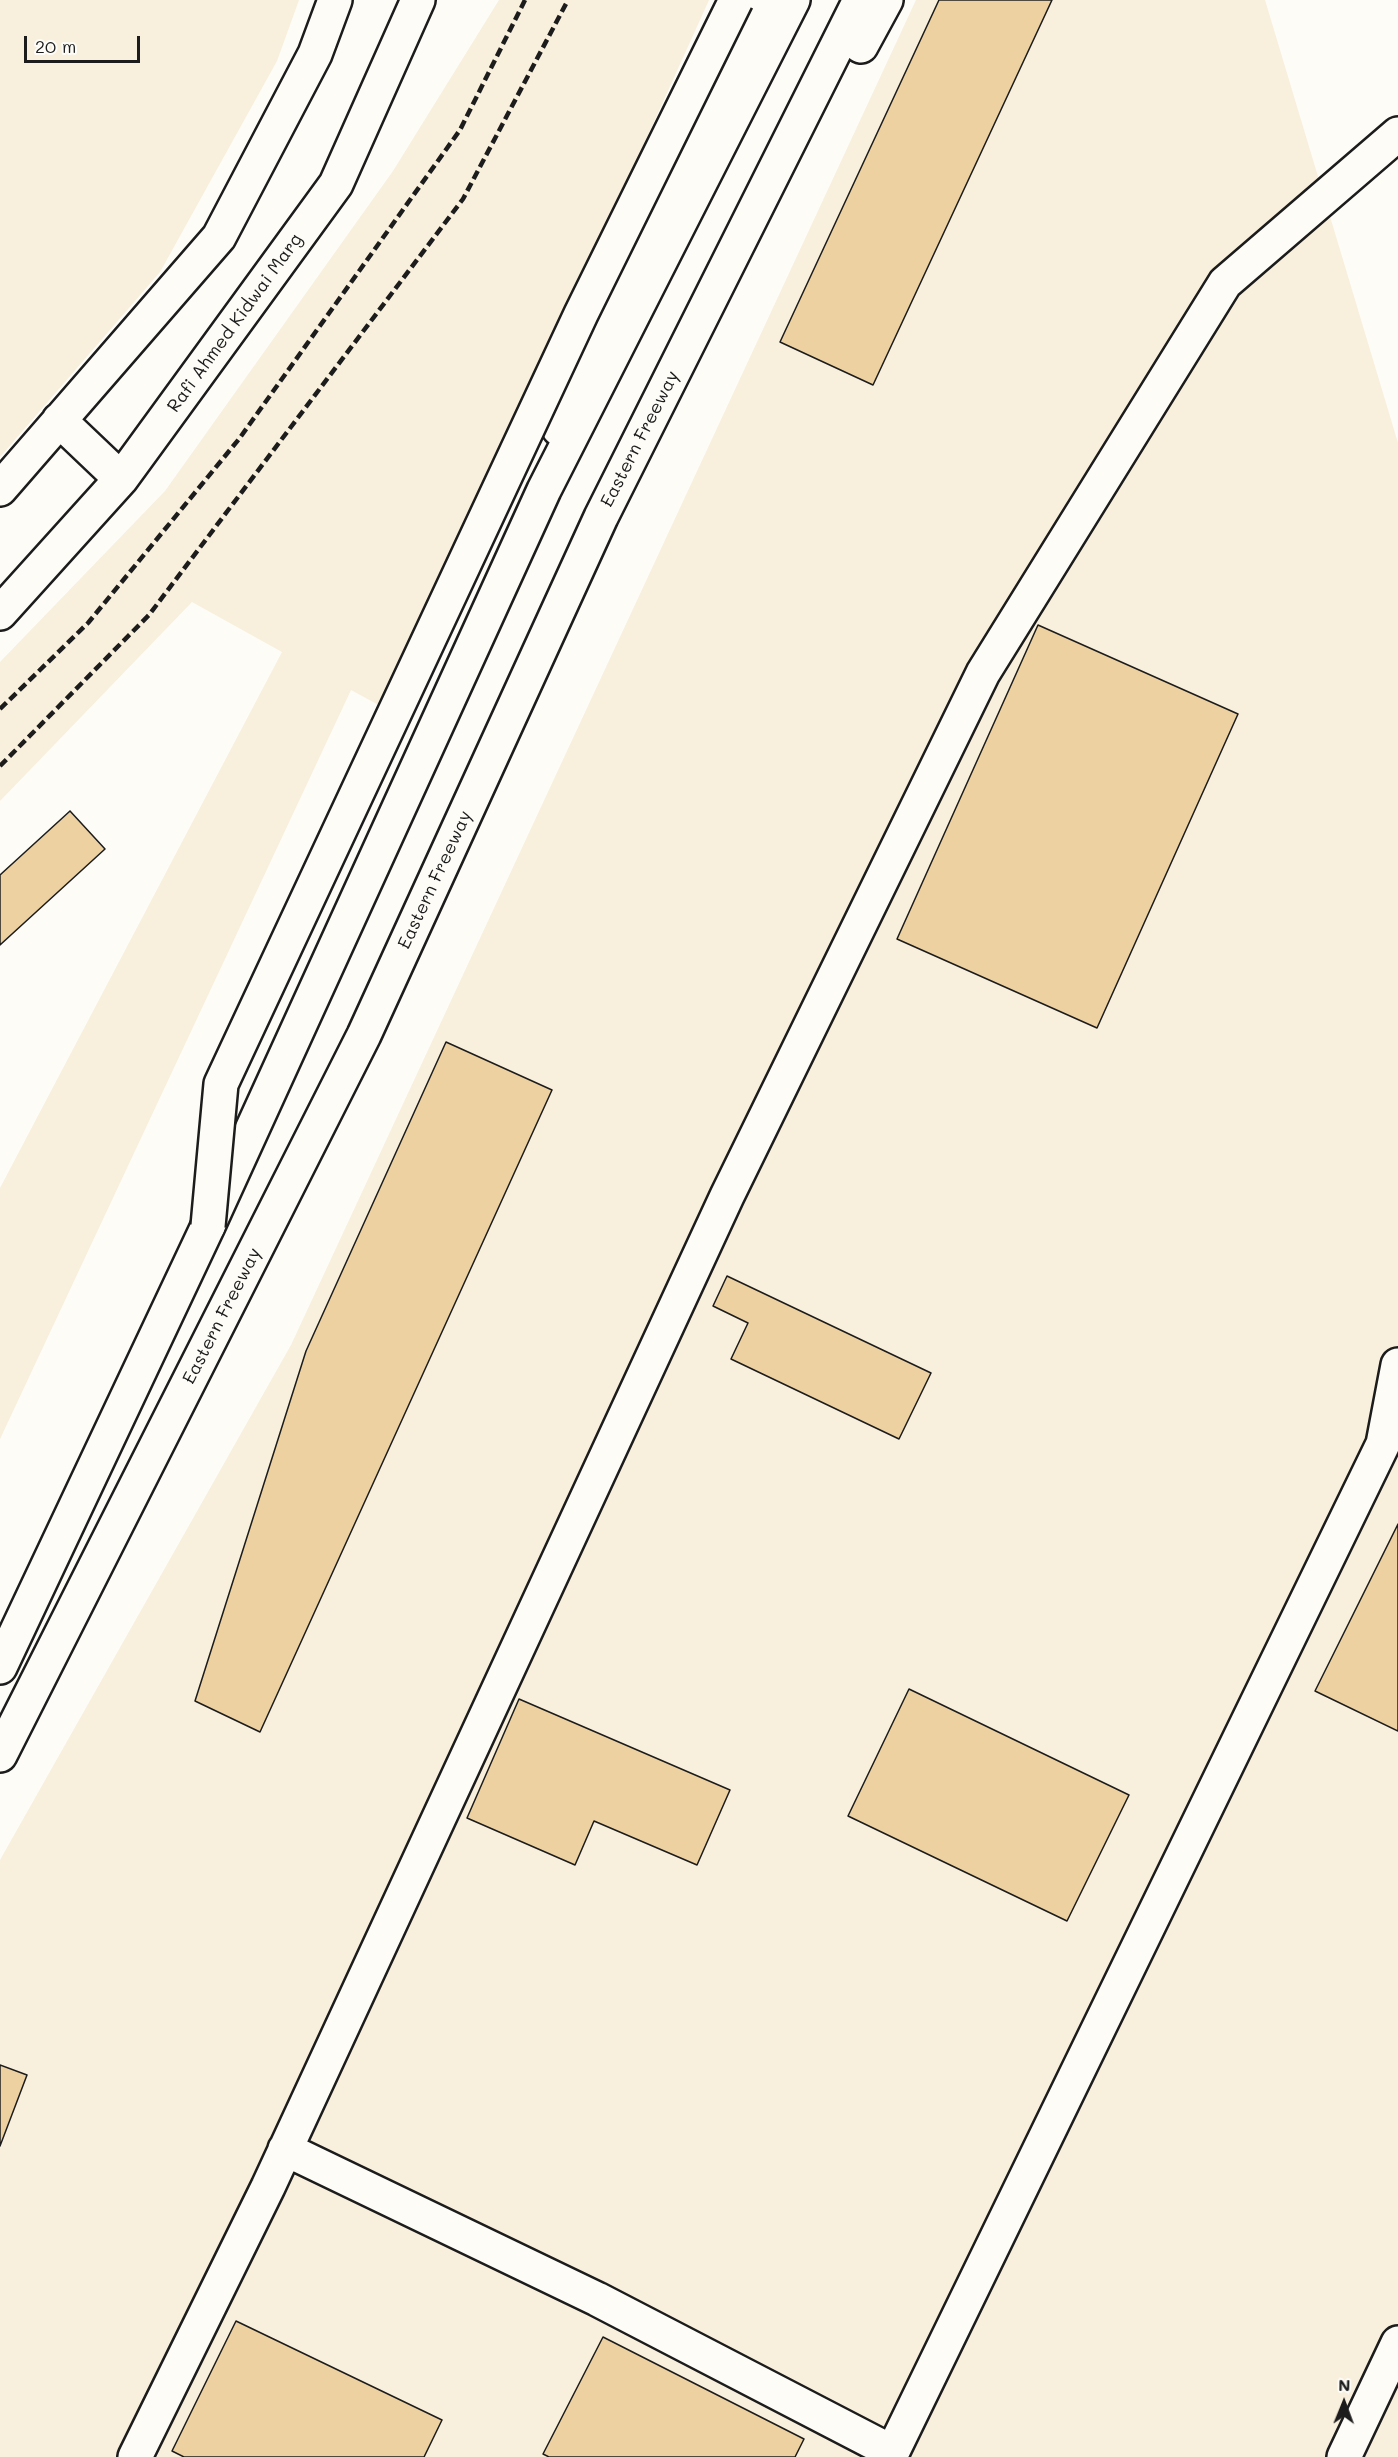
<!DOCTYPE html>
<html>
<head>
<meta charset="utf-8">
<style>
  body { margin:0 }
  #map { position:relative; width:1398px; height:2457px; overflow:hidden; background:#fdfcf7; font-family:Mali,sans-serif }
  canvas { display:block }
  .north { position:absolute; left:1314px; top:2373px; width:60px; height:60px; -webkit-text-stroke:4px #fdfcf7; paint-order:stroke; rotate:1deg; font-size:16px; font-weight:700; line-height:24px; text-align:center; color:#1c1c1c }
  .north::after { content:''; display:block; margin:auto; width:21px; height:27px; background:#1c1c1c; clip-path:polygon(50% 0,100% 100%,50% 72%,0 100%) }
  .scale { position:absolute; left:24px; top:36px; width:116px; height:27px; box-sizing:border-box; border:3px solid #1c1c1c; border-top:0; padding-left:8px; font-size:18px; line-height:21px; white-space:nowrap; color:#1c1c1c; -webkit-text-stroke:4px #fdfcf7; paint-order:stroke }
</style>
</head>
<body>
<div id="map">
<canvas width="1398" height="2457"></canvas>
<div class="north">N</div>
<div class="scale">20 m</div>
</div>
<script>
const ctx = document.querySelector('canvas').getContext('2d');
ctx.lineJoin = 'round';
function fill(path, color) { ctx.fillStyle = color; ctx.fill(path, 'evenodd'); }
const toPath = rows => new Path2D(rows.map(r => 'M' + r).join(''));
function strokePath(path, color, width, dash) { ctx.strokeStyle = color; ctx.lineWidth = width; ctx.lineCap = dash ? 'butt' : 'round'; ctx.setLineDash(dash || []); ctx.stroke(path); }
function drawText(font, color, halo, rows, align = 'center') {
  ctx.font = font + ' Mali,sans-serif'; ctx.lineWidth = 4.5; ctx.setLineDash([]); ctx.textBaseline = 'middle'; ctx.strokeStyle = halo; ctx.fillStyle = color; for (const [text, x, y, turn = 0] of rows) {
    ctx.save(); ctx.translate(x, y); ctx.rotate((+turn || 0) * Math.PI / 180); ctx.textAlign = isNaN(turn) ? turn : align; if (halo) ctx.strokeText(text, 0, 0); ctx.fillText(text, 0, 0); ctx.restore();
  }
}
const built = toPath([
  [0,0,299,0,277,61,160,272,0,457],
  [499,0,709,0,388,710,351,690,0,1439,0,1188,282,652,192,602,0,801,0,662,165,491,393,171],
  [916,0,1265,0,1398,443,1398,2457,0,2457,0,1860,291,1345]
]);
const building = toPath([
  [939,0,1052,0,873,385,780,342,939,0],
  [1038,625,1238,714,1097,1028,897,939,1038,625],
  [70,811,105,849,0,945,0,875,70,811],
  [446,1042,552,1090,260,1732,195,1701,306,1351,446,1042],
  [727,1276,931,1373,899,1439,731,1359,748,1323,713,1306,727,1276],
  [1398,1524,1398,1731,1315,1691,1398,1524],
  [909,1689,1129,1795,1067,1921,848,1816,909,1689],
  [519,1699,730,1790,697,1865,594,1821,575,1865,467,1818,519,1699],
  [0,2065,27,2075,0,2146,0,2065],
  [236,2321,442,2420,424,2457,184,2457,172,2451,236,2321],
  [603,2337,804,2439,795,2457,549,2457,543,2454,603,2337]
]);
const street = toPath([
  [285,2149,597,2299,892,2452],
  [135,2457,268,2187,727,1196,983,673,1225,283,1398,134],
  [890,2457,1383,1444,1398,1365],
  [1344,2457,1398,2343]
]);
const secondary = toPath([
  [559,429,658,208,762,0]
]);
const primary = toPath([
  [59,420,121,479],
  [0,489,219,237,315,54,335,0],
  [0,613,121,479,336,184,418,0]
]);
const highway = toPath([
  [861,46,886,0],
  [0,1667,208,1226,544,490,793,0],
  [0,1755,364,1035,601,517,860,0]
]);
const rail = toPath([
  [0,709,88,623,239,439,460,130,525,0],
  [0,766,149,615,463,199,568,0]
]);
const highwayBridge = toPath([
  [208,1226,221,1084,581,314,736,0]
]);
const streetNames = [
  ["Rafi Ahmed Kidwai Marg",235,323,-54],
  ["Eastern Freeway",640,439,-63],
  ["Eastern Freeway",435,880,-65],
  ["Eastern Freeway",222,1316,-63]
];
fill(built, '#f8efdd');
fill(building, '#edd1a1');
strokePath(building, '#1c1c1c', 1.5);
strokePath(street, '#1c1c1c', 38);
strokePath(secondary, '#1c1c1c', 38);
strokePath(primary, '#1c1c1c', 38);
strokePath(highway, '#1c1c1c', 38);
strokePath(street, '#fdfcf7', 33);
strokePath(secondary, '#fdfcf7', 33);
strokePath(primary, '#fdfcf7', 33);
strokePath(highway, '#fdfcf7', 33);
strokePath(rail, '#1c1c1c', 4.5, [9, 4.5]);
strokePath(highwayBridge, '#1c1c1c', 38, []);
strokePath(highwayBridge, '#fdfcf7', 33);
drawText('18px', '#1c1c1c', '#fdfcf7', streetNames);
</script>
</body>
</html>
